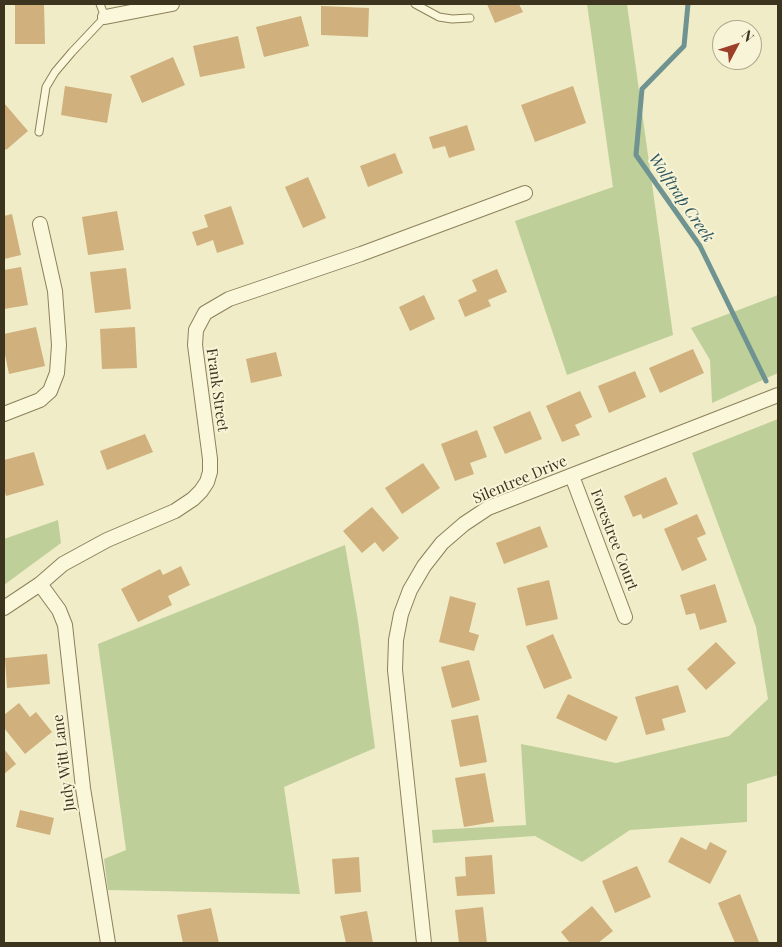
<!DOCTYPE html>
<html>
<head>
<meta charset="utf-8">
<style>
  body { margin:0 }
  #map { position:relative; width:782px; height:947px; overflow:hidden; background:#f0ecc7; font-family:"Playfair Display",serif }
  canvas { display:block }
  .frame { position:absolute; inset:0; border:5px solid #3d341f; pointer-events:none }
  .north { position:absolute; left:712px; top:20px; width:50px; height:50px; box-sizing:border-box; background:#f7f4d7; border:1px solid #ada78d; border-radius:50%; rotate:50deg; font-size:14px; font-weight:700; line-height:20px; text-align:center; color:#3d341f }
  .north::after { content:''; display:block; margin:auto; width:18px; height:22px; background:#9e4029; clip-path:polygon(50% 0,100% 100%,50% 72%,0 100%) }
</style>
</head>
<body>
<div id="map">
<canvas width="782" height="947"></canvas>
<div class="frame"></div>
<div class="north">N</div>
</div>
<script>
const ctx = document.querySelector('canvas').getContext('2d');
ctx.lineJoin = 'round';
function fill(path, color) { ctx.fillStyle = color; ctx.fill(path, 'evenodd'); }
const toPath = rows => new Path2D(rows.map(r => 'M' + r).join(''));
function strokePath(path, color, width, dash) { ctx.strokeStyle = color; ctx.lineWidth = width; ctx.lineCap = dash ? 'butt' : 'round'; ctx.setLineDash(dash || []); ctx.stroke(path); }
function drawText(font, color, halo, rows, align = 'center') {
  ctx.font = font + ' "Playfair Display",serif'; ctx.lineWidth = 4; ctx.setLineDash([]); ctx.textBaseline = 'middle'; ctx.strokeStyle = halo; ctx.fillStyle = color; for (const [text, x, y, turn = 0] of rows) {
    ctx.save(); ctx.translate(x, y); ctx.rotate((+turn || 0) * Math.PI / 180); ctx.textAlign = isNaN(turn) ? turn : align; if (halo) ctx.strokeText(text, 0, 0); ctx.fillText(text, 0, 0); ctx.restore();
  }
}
const green = toPath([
  [587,4,627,4,673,335,567,375,515,221,613,187],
  [778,295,778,373,712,403,710,360,691,328],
  [778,419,778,775,747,784,747,822,630,830,582,862,535,836,433,843,432,830,526,825,521,744,616,763,729,736,768,699,756,627,692,453],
  [58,520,61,543,4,585,4,539],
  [345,545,358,621,375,748,284,787,300,894,108,890,104,859,126,850,98,644]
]);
const stream = toPath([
  [688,4,684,46,642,89,636,155,700,246,766,381]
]);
const building = toPath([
  [15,4,44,4,45,44,15,44],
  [487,4,519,4,523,12,495,23],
  [321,6,369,8,368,37,321,35],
  [301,16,309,46,264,57,256,27],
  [238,36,245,68,200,77,193,46],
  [173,57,185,85,142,103,130,76],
  [65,86,112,94,107,123,61,115],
  [573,86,586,123,535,142,521,105],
  [4,103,28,131,6,150,4,147],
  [467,125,475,150,449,158,445,146,433,149,429,137],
  [395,153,403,173,368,187,360,166],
  [308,177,326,218,303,228,285,187],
  [231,206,244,244,217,253,213,240,197,246,192,232,208,227,204,215],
  [117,211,124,250,88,255,82,217],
  [12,214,21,255,4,259,4,216],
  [21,267,28,305,4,309,4,270],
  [126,268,131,309,95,313,90,272],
  [497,269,507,292,488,300,491,306,465,317,458,300,477,291,472,280],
  [424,295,435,319,410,331,399,307],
  [36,327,45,366,9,374,4,350,4,334],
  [135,327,137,368,102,369,100,329],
  [693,349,704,373,660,393,649,368],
  [276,352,282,376,251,383,246,359],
  [635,371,646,397,609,413,598,386],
  [580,391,592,417,575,425,580,435,562,442,546,406],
  [530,411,542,439,505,454,493,427],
  [477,430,487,457,470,463,474,474,455,481,441,444],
  [145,434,153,452,107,470,100,451],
  [34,452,44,485,6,496,4,488,4,460],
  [423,463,440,488,402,514,385,488],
  [666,477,678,504,643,519,641,514,633,517,624,496],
  [372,507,399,538,383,552,375,542,362,553,343,531],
  [697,514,706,534,697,538,707,560,682,571,664,529],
  [540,526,548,547,504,564,496,543],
  [181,566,190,585,168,596,172,605,138,622,121,589,160,569,163,575],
  [549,580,558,619,526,626,517,588],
  [715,584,727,622,700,630,695,613,686,615,680,595],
  [450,596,476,603,469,632,479,635,474,651,439,642],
  [553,634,572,678,544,689,526,646],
  [716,642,736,663,706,690,687,669],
  [47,654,50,684,7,688,5,658],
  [469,660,480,700,452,708,441,667],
  [678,685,686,712,662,719,665,730,646,735,635,697],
  [568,694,618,717,606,741,556,718],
  [19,703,30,717,36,712,52,732,25,754,4,728,4,715],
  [478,715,487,762,460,767,451,720],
  [4,749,16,764,4,774],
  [485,773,494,822,464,827,455,778],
  [20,810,54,818,50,835,16,827],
  [681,837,706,850,710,842,727,851,710,884,668,862],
  [492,855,495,894,457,896,455,877,466,876,465,857],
  [359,857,361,892,335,894,332,859],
  [637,866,651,897,615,913,602,881],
  [740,894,759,942,756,943,735,943,718,903],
  [592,906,613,931,598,943,570,943,561,932],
  [483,907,487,943,459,943,455,910],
  [211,908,219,943,183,943,177,915],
  [367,911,373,943,346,943,340,916]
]);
const lane = toPath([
  [415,4,439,17,452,19,470,18],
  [39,132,46,87,55,72,72,52,105,17,100,4]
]);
const street = toPath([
  [105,17,172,4],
  [4,414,40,400,50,391,57,373,59,345,55,291,40,224],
  [572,476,625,617],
  [40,584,59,610,65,625,83,788,108,943],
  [4,608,40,584,63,564,107,540,175,511,193,499,201,491,207,482,210,472,210,459,195,345,196,330,205,313,229,299,361,254,525,193],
  [424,943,395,670,396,640,401,614,410,590,424,566,442,543,464,524,488,508,778,395]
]);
const streetNames = [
  ["Frank Street",217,390,82],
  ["Silentree Drive",520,480,-23],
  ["Forestree Court",614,540,69],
  ["Judy Witt Lane",64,763,-97]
];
const waterNames = [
  ["Wolftrap Creek",681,198,56]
];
fill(green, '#becf9a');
strokePath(stream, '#6e9391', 5);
fill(building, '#d0b07c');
strokePath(lane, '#8d805b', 9);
strokePath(street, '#8d805b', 16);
strokePath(lane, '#faf7db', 7);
strokePath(street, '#faf7db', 14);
drawText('15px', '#3d341f', '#f7f4d7', streetNames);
drawText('italic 16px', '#2e565d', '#f7f4d7', waterNames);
</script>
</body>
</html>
